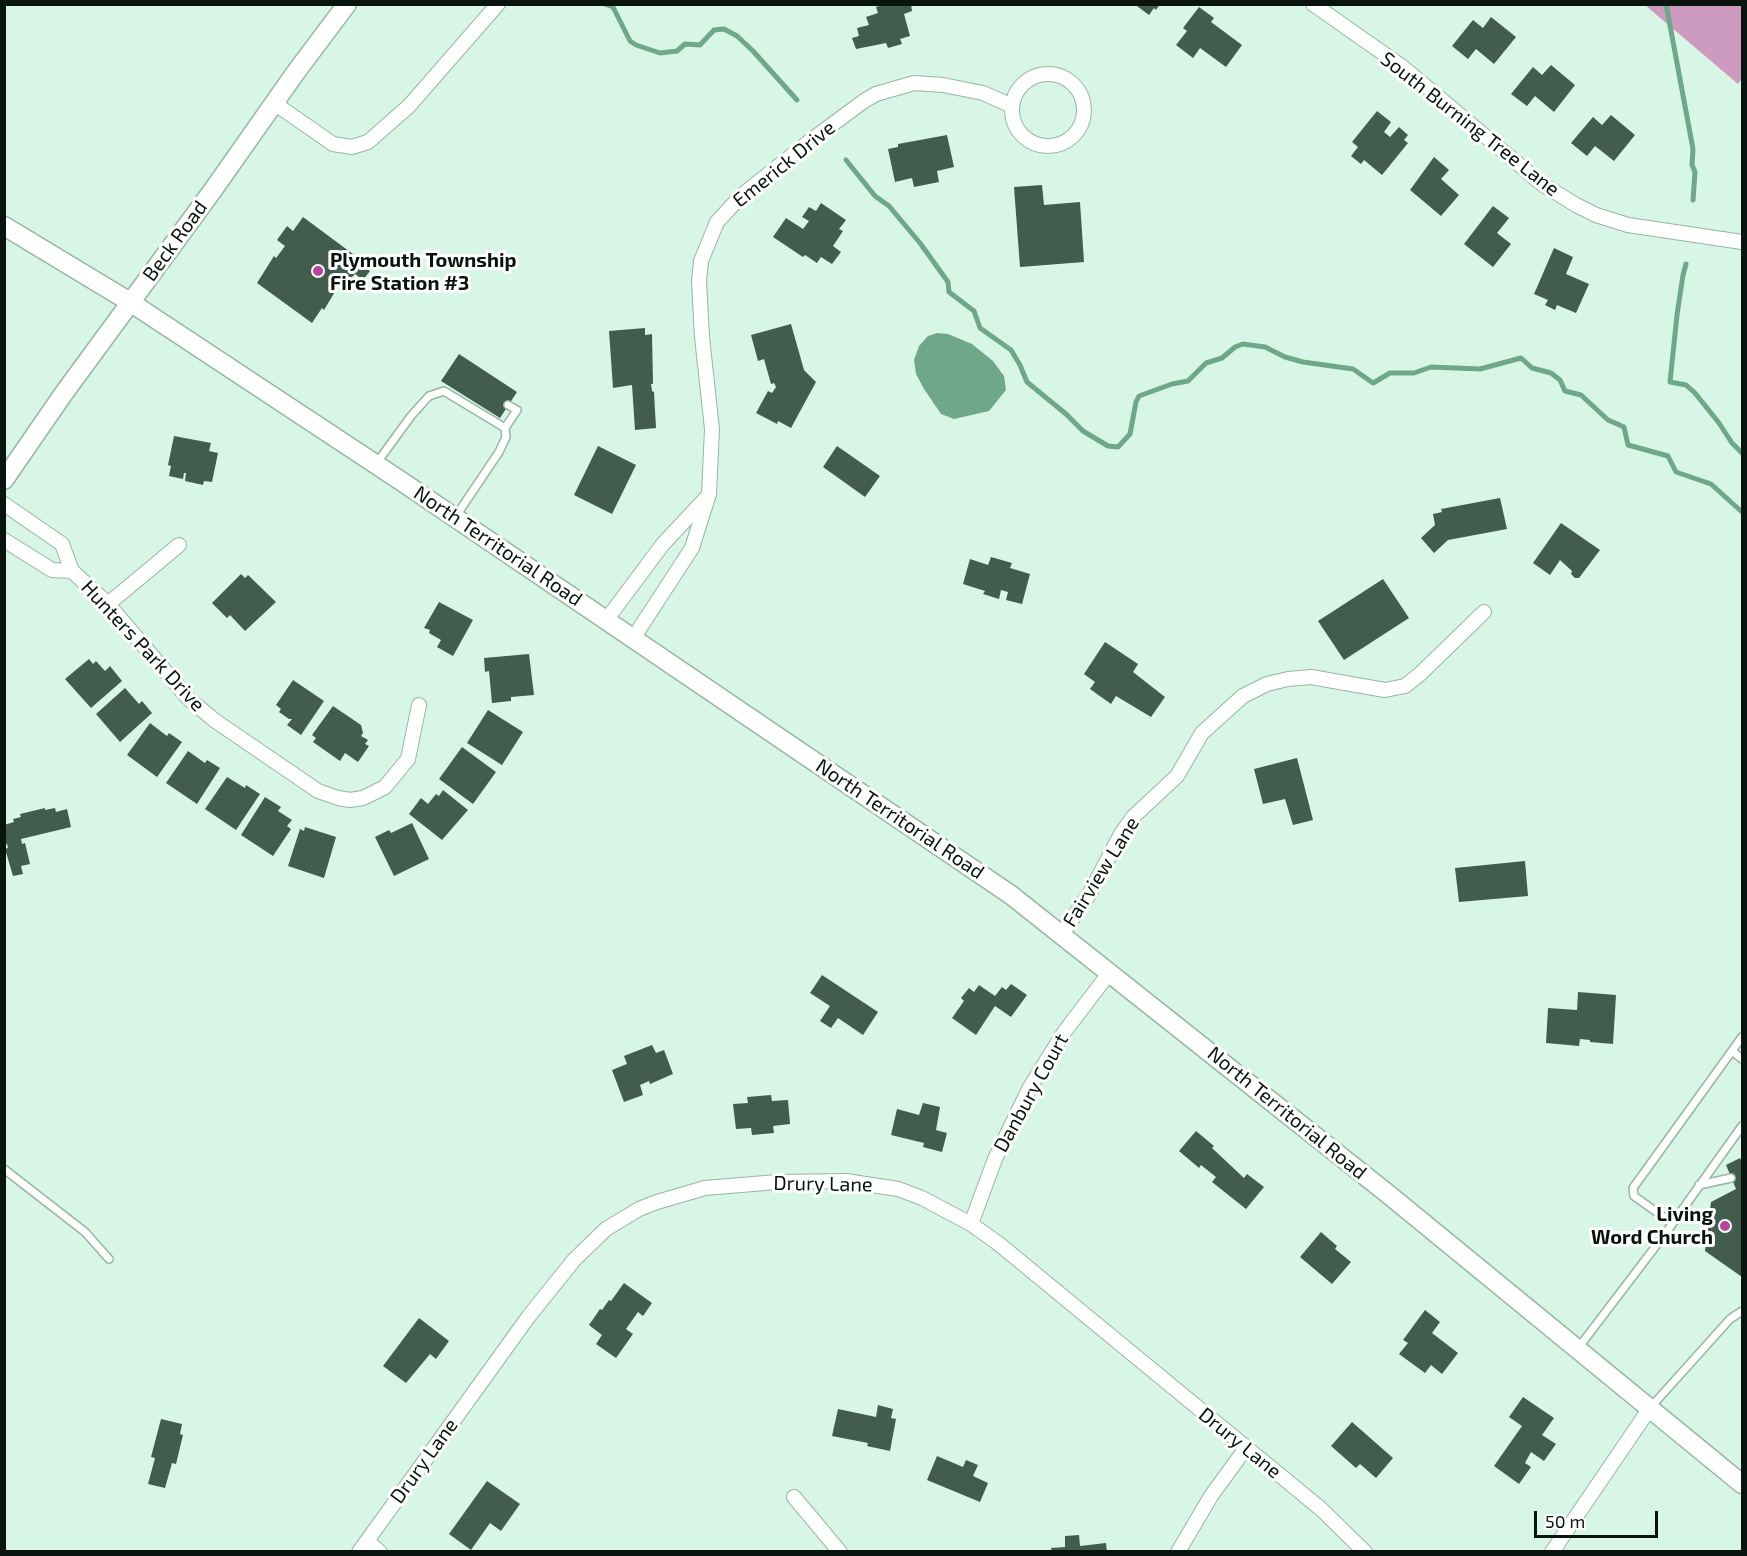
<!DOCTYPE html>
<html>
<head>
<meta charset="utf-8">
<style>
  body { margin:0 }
  #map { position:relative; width:1747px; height:1556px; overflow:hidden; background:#d8f6e5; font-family:"Exo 2",sans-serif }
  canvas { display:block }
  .frame { position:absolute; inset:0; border:6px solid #0a140f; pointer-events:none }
  .scale { position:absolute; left:1534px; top:1511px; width:124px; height:27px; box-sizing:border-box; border:3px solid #0a140f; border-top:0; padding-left:8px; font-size:18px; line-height:21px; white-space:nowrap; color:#0a140f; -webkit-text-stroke:4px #fff; paint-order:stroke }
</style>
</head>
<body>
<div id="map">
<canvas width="1747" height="1556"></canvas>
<div class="frame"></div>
<div class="scale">50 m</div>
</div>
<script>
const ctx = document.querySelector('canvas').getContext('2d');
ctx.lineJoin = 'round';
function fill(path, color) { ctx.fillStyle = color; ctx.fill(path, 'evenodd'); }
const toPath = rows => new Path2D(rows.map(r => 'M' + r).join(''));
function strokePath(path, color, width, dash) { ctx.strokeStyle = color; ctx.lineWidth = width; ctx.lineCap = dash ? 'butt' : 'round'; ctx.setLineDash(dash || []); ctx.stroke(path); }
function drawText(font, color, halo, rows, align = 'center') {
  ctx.font = font + ' "Exo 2",sans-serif'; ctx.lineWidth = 6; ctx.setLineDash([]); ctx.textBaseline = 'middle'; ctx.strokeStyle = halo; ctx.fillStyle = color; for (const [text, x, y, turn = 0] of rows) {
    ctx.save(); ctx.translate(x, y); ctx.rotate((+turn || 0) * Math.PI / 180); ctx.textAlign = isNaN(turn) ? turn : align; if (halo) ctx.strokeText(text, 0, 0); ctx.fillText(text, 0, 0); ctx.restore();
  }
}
const forest = toPath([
  [1645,5,1742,5,1742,79,1738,84]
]);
const water = toPath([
  [937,333,948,334,972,344,993,361,1004,376,1006,390,989,411,954,419,941,414,924,389,916,374,914,360,919,346,928,336]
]);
const stream = toPath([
  [605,4,613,7,630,41,636,45,660,53,677,51,685,44,700,45,714,30,724,29,737,36,753,51,797,100],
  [1666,4,1693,149,1692,165,1695,172,1693,200],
  [846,160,875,196,889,206,920,243,948,282,949,292,974,311,980,328,1011,350,1020,365,1027,382,1066,414,1083,431,1108,446,1118,447,1130,434,1136,402,1139,396,1172,384,1188,381,1206,363,1222,358,1235,347,1243,344,1265,347,1285,357,1303,362,1353,369,1373,383,1390,373,1414,373,1431,367,1480,369,1521,358,1532,368,1551,373,1560,380,1565,391,1581,395,1608,420,1624,427,1628,445,1668,456,1676,472,1711,484,1742,512],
  [1686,264,1683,275,1677,315,1670,382,1686,385,1695,393,1719,423,1732,443,1742,453]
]);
const building = toPath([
  [885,4,911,4,912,11,904,14,910,36,900,39,902,44,888,48,886,43,856,49,852,38,859,36,857,28,869,25,866,17,878,13,876,7],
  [1138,4,1160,4,1156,10,1154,8,1149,15,1137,6],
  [1199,7,1214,18,1211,22,1242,45,1226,67,1200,48,1193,58,1176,45,1187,31,1183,28],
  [1491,17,1516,37,1494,64,1476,49,1468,59,1452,46,1473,20,1483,28],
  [1551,65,1575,85,1554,112,1535,96,1527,106,1511,94,1533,67,1542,75],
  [1377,111,1391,122,1384,132,1390,137,1399,127,1408,135,1404,140,1408,143,1382,175,1364,160,1361,164,1351,156,1358,147,1352,142],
  [1611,115,1635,135,1614,161,1595,146,1587,156,1571,143,1593,117,1602,125],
  [947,135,954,167,937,171,939,182,914,187,912,178,895,182,888,149,898,147,898,144],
  [1434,157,1449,170,1441,179,1459,195,1441,216,1410,190],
  [1042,185,1044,205,1080,202,1084,262,1020,267,1014,187],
  [821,203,846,220,839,229,843,231,833,246,841,252,832,264,821,257,817,263,805,255,803,257,773,237,786,218,803,229,809,221,802,217,809,207,816,211],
  [1493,206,1509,218,1497,233,1511,244,1493,267,1464,244],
  [303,217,361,260,359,263,370,271,363,280,355,274,352,277,355,280,347,291,339,285,324,310,322,308,312,323,257,283,274,256,276,258,285,246,277,240,287,226,293,231],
  [1554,248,1573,257,1566,274,1589,284,1576,313,1557,305,1555,310,1545,305,1548,300,1534,294],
  [791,324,804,370,816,382,791,428,778,421,777,424,756,413,768,391,772,393,776,387,774,383,771,384,764,359,758,361,751,335],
  [645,328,645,335,652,334,653,384,651,384,652,391,654,392,656,428,635,430,632,385,613,388,609,331],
  [459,354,517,392,500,418,441,381],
  [174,436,211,443,209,451,218,453,212,482,204,481,203,485,185,481,186,473,184,473,183,479,169,476,171,466,168,465],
  [598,446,636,465,612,514,574,495],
  [837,446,880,476,865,497,823,467],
  [1500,498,1507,529,1448,540,1434,553,1421,538,1435,525,1433,514,1442,512,1441,509],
  [1561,523,1600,550,1579,578,1575,578,1571,574,1572,571,1560,560,1550,575,1533,563],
  [991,557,1012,563,1010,568,1030,574,1022,604,1006,600,1008,592,1001,590,999,599,983,594,985,591,963,584,970,559,988,565],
  [241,574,245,578,248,575,276,602,245,631,230,615,227,618,212,603],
  [1383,579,1409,618,1344,660,1318,621],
  [439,602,473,620,453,656,437,647,441,640,429,633,430,630,424,628],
  [1105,642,1138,664,1133,672,1165,697,1151,717,1116,696,1111,704,1090,689,1095,682,1084,674],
  [529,654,534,695,511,697,511,701,492,703,489,671,485,672,484,658],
  [89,659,93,664,96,661,105,671,110,666,122,681,91,708,65,679],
  [293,680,324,701,301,735,287,725,292,719,289,719,279,712,281,709,276,705],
  [125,688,139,704,142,701,152,713,120,742,96,714],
  [333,706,361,725,363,733,361,736,368,740,365,744,369,746,358,762,345,753,340,761,313,742,316,738,312,735],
  [488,710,523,732,502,765,467,743],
  [150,723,167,736,169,733,182,742,157,777,127,755],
  [462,747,496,772,473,804,439,779],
  [188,751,205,763,207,760,220,768,197,804,166,783],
  [1297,758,1313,820,1293,825,1285,799,1263,804,1254,769],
  [227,777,245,788,246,785,260,794,236,830,205,809],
  [443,790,468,810,442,840,409,814,421,798,428,804,436,794,439,796],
  [265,797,281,807,278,811,292,820,287,826,291,829,273,856,241,835],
  [45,808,45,810,55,808,56,812,67,809,71,827,21,839,22,844,25,843,30,864,21,866,23,874,13,876,5,849,8,848,7,844,4,845,4,825,14,822,13,819,21,817,20,814],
  [412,823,429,859,394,876,375,837,389,830,391,833],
  [305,827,336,837,324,878,288,866,300,829,304,831],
  [1525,861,1528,896,1459,902,1455,868],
  [822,975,878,1012,863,1035,838,1018,831,1028,820,1021,830,1006,810,993],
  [1011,984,1027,995,1011,1017,995,1006,976,1035,952,1018,964,1001,961,998,969,988,974,992,979,985,995,996,1002,987,1006,990],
  [1578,992,1616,995,1613,1044,1590,1042,1590,1040,1580,1039,1579,1046,1546,1043,1548,1008,1577,1010],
  [652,1045,656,1053,664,1050,673,1074,650,1084,649,1081,640,1085,643,1095,624,1102,612,1070,627,1064,624,1056],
  [771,1095,772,1101,788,1100,790,1124,773,1126,774,1133,752,1135,751,1128,736,1129,733,1104,748,1103,747,1097],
  [923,1103,940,1107,936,1130,947,1133,942,1152,923,1147,924,1143,891,1135,897,1109,919,1115],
  [1196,1131,1214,1146,1212,1148,1244,1178,1247,1174,1264,1187,1246,1209,1212,1182,1216,1177,1201,1165,1199,1168,1179,1151],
  [1740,1158,1742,1162,1742,1277,1705,1251,1711,1202,1736,1189,1726,1165],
  [1321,1232,1337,1246,1335,1249,1351,1262,1332,1284,1300,1257],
  [624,1283,652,1303,643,1316,638,1312,626,1329,633,1334,616,1358,596,1344,602,1335,589,1325,600,1309,602,1310,609,1300,611,1301],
  [1425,1310,1440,1322,1432,1333,1458,1353,1442,1374,1431,1365,1425,1373,1399,1354,1408,1343,1403,1340],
  [419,1318,449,1341,436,1359,430,1354,406,1383,383,1366],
  [1523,1397,1554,1418,1542,1435,1556,1444,1544,1461,1531,1452,1525,1463,1531,1467,1519,1484,1494,1466,1522,1426,1509,1417],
  [878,1405,893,1409,891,1418,896,1419,890,1451,867,1446,868,1443,832,1436,838,1409,876,1417],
  [161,1419,182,1424,180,1434,183,1435,176,1464,172,1463,165,1488,148,1484,155,1458,151,1457],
  [1352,1422,1393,1458,1376,1478,1360,1464,1356,1468,1331,1446],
  [937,1456,963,1467,966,1460,978,1465,973,1476,988,1483,980,1502,927,1480],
  [487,1481,520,1504,501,1531,490,1523,471,1550,449,1534],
  [1079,1535,1080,1546,1106,1543,1107,1552,1052,1552,1051,1548,1065,1547,1065,1536]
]);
const lane = toPath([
  [505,428,517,410,508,405],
  [376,464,411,416,429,396,444,391,505,428,506,437,499,452,456,516],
  [1732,1051,1742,1059],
  [4,1169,85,1232,109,1259],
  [1699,1185,1731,1178],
  [1672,1223,1634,1196,1633,1188,1742,1037],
  [1579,1347,1665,1234,1742,1126],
  [1650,1408,1730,1319,1742,1311]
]);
const street = toPath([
  [1313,4,1404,68,1542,184,1576,205,1596,215,1628,225,1742,242],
  '1012 110a36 36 0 1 1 72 0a36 36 0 1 1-72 0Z',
  [274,103,333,144,352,147,368,142,409,106,498,4],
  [4,504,62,544,72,571,108,604,188,698,214,720,318,791,338,798,350,800,363,798,385,787,408,759,419,705],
  [4,540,52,570,72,571],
  [108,604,179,545],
  [607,619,663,544,706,498],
  [634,637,692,548,709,494,712,429,702,337,699,281,701,261,717,222,741,196,810,141,864,101,876,94,914,83,943,85,983,93,1012,106],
  [1062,934,1090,893,1121,834,1133,817,1177,776,1202,733,1243,696,1267,684,1288,679,1311,677,1385,690,1405,686,1420,674,1484,612],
  [971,1224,995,1159,1029,1089,1065,1031,1110,972],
  [794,1497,840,1552],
  [367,1541,380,1552],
  [359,1552,529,1316,574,1260,606,1229,639,1209,657,1202,705,1188,777,1182,846,1181,898,1189,922,1198,971,1224,999,1244,1321,1509,1365,1552],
  [1178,1552,1211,1496,1246,1448],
  [1552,1552,1650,1408]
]);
const secondary = toPath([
  [4,226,130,302,401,481,1011,895,1388,1194,1742,1484],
  [4,480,64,393,213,190,296,72,347,4]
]);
const markers = [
  [318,271,6,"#b7459f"],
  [1725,1226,6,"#b7459f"]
];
const streetNames = [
  ["South Burning Tree Lane",1470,124,38],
  ["Emerick Drive",784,164,-39],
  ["Beck Road",175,241,-54],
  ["North Territorial Road",498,546,34],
  ["Hunters Park Drive",143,646,47],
  ["North Territorial Road",900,819,34],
  ["Fairview Lane",1101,872,-58],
  ["Danbury Court",1031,1093,-61],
  ["North Territorial Road",1287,1113,39],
  ["Drury Lane",823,1184,1],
  ["Drury Lane",1240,1443,39],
  ["Drury Lane",424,1461,-54]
];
const poiNames = [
  ["Plymouth Township",330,260],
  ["Fire Station #3",330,283],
  ["Living",1713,1214,"right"],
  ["Word Church",1713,1237,"right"]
];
fill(forest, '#cd9bbf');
fill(water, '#6ea889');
strokePath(stream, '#6ea889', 5);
fill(building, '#425c4e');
strokePath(lane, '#97b5a4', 10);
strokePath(street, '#97b5a4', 16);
strokePath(secondary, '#97b5a4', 21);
strokePath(lane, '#fff', 7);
strokePath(street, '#fff', 14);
strokePath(secondary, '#fff', 18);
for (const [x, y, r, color] of markers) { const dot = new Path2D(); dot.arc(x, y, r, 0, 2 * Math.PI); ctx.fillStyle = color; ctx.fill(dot); strokePath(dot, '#fff', 2); }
drawText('20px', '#0a140f', '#fff', streetNames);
drawText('bold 20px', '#0a140f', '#fff', poiNames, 'left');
</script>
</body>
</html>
